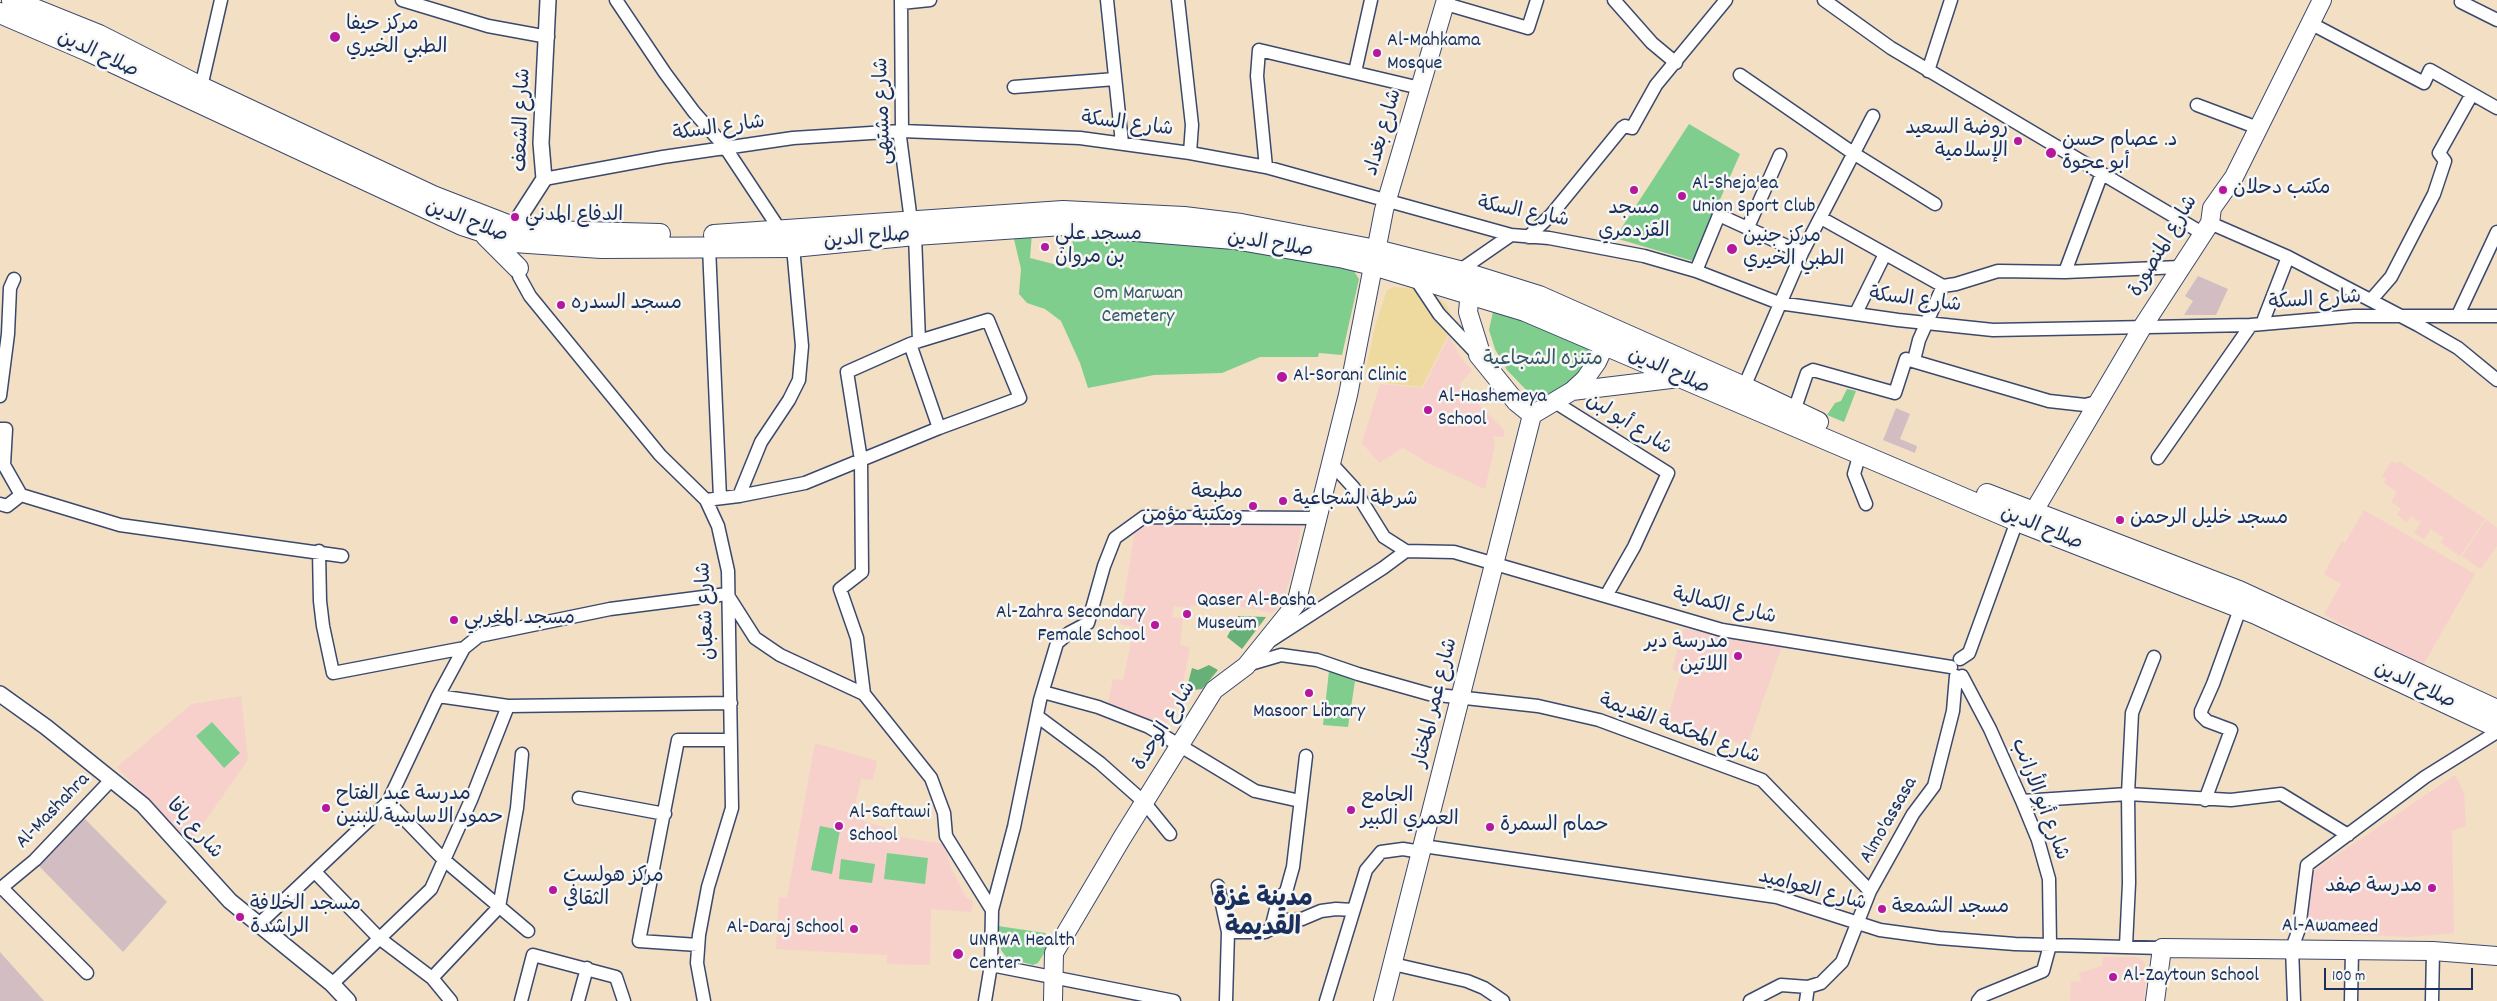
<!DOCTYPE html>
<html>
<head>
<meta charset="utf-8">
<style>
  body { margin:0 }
  #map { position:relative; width:2497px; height:1001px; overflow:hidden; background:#f2dfc4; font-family:Dekko,sans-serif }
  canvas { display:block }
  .scale { position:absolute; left:2324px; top:968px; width:149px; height:22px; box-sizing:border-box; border:2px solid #1b2f5e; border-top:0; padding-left:6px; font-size:15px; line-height:18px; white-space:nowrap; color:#1b2f5e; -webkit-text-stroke:4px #f6f6f2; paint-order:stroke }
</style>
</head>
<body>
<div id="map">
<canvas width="2497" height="1001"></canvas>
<div class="scale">100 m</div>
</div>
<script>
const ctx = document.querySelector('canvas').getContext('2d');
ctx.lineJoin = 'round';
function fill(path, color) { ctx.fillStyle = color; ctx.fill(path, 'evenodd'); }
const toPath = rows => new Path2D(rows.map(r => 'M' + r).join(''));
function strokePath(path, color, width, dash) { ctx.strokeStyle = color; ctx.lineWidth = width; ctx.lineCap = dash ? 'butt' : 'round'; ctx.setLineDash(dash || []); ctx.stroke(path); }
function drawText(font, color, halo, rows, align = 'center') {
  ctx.font = font + ' Dekko,"Playpen Sans Arabic",sans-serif'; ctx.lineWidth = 5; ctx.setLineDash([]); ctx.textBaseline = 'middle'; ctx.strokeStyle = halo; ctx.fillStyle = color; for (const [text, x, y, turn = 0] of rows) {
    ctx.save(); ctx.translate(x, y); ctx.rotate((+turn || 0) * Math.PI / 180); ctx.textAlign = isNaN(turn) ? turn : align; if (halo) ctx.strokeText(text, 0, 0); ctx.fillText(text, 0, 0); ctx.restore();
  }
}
const built = toPath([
  [1449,336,1461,358,1472,370,1459,385,1505,431,1503,437,1493,436,1495,445,1485,489,1428,463,1403,448,1379,463,1362,443,1380,384,1423,388],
  [2392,461,2397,464,2399,461,2485,519,2460,556,2441,543,2444,538,2431,529,2424,539,2414,533,2421,522,2411,516,2407,522,2397,515,2401,509,2391,502,2397,492,2384,483,2386,479,2382,476],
  [2364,510,2475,574,2421,669,2324,614,2341,584,2324,574,2342,541,2345,543],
  [2486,520,2497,528,2497,546,2481,569,2462,556],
  [1147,525,1301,526,1294,567,1283,600,1273,613,1202,599,1196,606,1191,605,1190,608,1174,606,1172,617,1183,618,1180,645,1190,647,1178,707,1171,707,1167,723,1162,726,1107,709,1113,679,1123,681,1134,627,1120,624,1135,530],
  [1684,629,1782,646,1747,746,1667,719,1681,673,1672,669],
  [241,696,248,760,189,844,117,767,192,704],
  [815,743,877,761,873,780,861,779,854,810,865,812,864,821,893,831,893,836,944,844,951,868,966,897,973,901,971,912,931,909,930,965,887,964,887,955,776,949,779,897,787,898],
  [2455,775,2464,793,2466,826,2452,831,2454,933,2412,937,2304,932,2309,874],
  [2103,957,2137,957,2144,962,2147,971,2144,1001,2070,1001,2071,982,2081,981,2079,973,2102,966]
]);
const industrial = toPath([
  [2198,276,2228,289,2216,315,2184,315,2193,301,2185,296],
  [1896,408,1910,414,1900,439,1917,446,1915,453,1883,440],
  [84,818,167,902,123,952,38,865],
  [0,952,44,1001,0,1001]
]);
const green = toPath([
  [1689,124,1740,154,1693,261,1615,238],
  [1071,232,1259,245,1352,268,1359,279,1342,355,1319,353,1318,357,1260,357,1222,373,1154,375,1088,388,1080,363,1061,321,1045,309,1027,303,1019,294,1021,269,1013,235,1032,233,1030,258,1077,270],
  [1494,307,1596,347,1589,368,1557,391,1542,396,1531,395,1507,370,1495,349,1489,330],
  [1847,389,1856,391,1844,422,1827,415,1835,403,1841,401],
  [1329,671,1355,681,1348,727,1323,725],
  [212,722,240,753,224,768,196,736],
  [820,826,840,830,832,874,811,870],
  [887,853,928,858,925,884,884,879],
  [841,859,875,864,872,883,839,879],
  [998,926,1045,933,1053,939,1038,963,1033,965,1007,958,1001,950]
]);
const forest = toPath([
  [1238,616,1266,617,1242,649,1227,637],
  [1209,665,1218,670,1202,689,1186,691,1192,668,1198,670]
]);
const sand = toPath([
  [1394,287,1417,289,1436,295,1447,306,1454,323,1422,387,1385,383,1386,377,1365,374,1375,326,1387,290]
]);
const minor = toPath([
  [402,0,488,26,548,37],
  [616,0,665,73,694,112,725,147,780,230],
  [901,0,902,131,900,137,911,221],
  [1107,0,1122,143],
  [1178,0,1192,125,1190,153],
  [1614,0,1652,43,1676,63],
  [1824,0,1891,48,2202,233],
  [2462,0,2461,2,2497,20],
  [901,3,930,0],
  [1446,4,1528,28,1537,0],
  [2310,23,2424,83,2430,70,2497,108],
  [1928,71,1951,0],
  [1355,72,1371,0],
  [1740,75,1853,153,1935,204],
  [201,87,221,0],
  [1014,87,1115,79],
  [2197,105,2258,128],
  [1266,167,1257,76,1259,50,1420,88],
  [544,179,663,157,793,138,902,131,1080,138,1190,153,1266,167,1511,235,1549,238,1644,256,1696,271,1779,303,1898,320,1993,330,2251,325,2354,316,2497,316],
  [1821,218,1943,286,1956,284,1998,271,2065,272,2180,267],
  [2210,223,2288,257,2418,325,2458,348,2497,380],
  [1748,227,1780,155],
  [1528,237,1551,215,1622,128,1625,126,1632,128,1656,85,1726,0],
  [709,247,720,498],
  [517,262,519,276,530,296,660,455,706,500,718,526,728,571,732,808,708,887,699,935,697,963,704,1001],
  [1459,271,1511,235],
  [1696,271,1719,215,1802,253],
  [2065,272,2102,173],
  [1415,278,1439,314,1478,355],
  [2371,300,2391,277,2434,194,2445,161,2439,153,2472,94],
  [1856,313,1885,254],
  [2458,315,2497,232],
  [2262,324,2288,257],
  [919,341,988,320,1020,398,939,428],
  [1914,360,1919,340,1943,286],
  [1744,387,1802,253,1873,116],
  [0,396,8,334,10,288,14,279],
  [1553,401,1668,473,1634,547,1606,596],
  [1794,411,1807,373,1813,370,1895,393,1906,359,2049,401,2085,405,2097,402],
  [0,429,6,429,4,465,21,495,120,525,342,556],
  [1860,453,1854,474,1866,504],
  [2158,458,2251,325],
  [1331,463,1353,487,1384,537,1406,551,1454,552,1722,630,1951,667],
  [739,496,761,442,789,400,799,380,802,346,793,247],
  [706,500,739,496,805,483,939,428,910,344,919,341,915,235],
  [0,504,7,506,21,495],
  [319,551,320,601,323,626,333,673,464,648],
  [1270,641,1383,568,1406,551],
  [1960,659,1969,653,2017,521],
  [1247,665,1281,655,1317,660,1358,674,1429,694,1538,706,1599,720,1762,780,1870,891],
  [1962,676,1990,729,2022,801,2038,840,2049,879,2050,945,2043,971,1982,996,1978,1001],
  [1043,692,1098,707,1149,727,1255,791,1300,801],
  [864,694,857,638,840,589,862,572,861,460,847,372,910,344],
  [438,696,508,706,731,703],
  [1037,716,1100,763,1144,802,1170,834],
  [579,798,665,814],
  [2205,800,2231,730,2207,721,2201,715,2201,711,2213,684,2240,609],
  [2022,801,2128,794,2231,800,2281,794,2348,835],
  [388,802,443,859,528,931],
  [315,872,379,938,432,978,451,1001],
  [1218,886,1228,932,1226,1001],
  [2,888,87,973],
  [0,889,35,860,112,779],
  [992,910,1014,827,1040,700,1057,643,1069,633,1088,623,1104,566,1115,538,1144,517,1319,518],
  [1273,921,1302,919,1321,911,1336,909,1353,910],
  [259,924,388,802,438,696,464,648,479,636,610,609,727,594,755,638,780,655,864,694,931,778,944,813,946,836,992,910,991,965,985,1001],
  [1228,932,1265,932,1271,929,1279,897,1286,892,1293,867,1306,756],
  [698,945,639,941,678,740,731,740],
  [2126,946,2129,883,2128,794,2132,713,2154,657],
  [1393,964,1467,981,1484,988,1503,1001],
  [991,965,1174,1001],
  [432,978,499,907,517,808,522,754],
  [332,984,431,889,471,800,508,706],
  [521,1001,533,955,616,977,624,1001],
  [578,1001,587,968],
  [1326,1001,1366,870,1381,852,1403,849,1415,851,1423,846,1777,897,1880,930,1939,938,2015,944,2162,948],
  [1750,1001,1781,985,1808,987],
  [1806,1001,1808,987,1821,983,1842,962,1870,891,1913,814,1934,786,1953,711,1956,676],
  [2294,1001,2292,948,2299,929,2307,865,2425,777,2497,732],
  [2351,1001,2352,951],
  [2432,1001,2433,951]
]);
const tertiary = toPath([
  [513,227,544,179,541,143,548,0],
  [0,694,46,727,143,805,230,901,332,984,348,1001]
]);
const secondary = toPath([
  [1471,281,1468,312,1479,347,1478,355,1516,402,1532,415],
  [1572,391,1679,378],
  [2034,511,2143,326,2210,223,2212,208,2234,177,2322,0],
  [1053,1001,1054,953,1122,838,1214,690,1246,666,1296,604,1348,395,1384,210,1446,0],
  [1383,1001,1532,415,1572,391,1585,379,1597,362,1605,345],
  [2155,1001,2162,948,2433,951,2497,956]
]);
const trunk = toPath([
  [12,0,99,35,201,87,433,196,513,227,547,231,660,234],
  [0,13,88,51,462,225,514,242,601,248,793,247,915,235,1063,225,1234,239,1344,258,1373,265,1525,311,2017,521,2256,614,2497,727],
  [714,235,1063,211,1184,217,1241,224,1376,250,1459,271,1539,296,1744,387,1818,422],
  [486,236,518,268],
  [1987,494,2239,591,2497,710]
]);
const markers = [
  [335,37,6,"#b5179e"],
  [1377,53,5,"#b5179e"],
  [2018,141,5,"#b5179e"],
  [2051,153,6,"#b5179e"],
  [1634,190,5,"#b5179e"],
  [2223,190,5,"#b5179e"],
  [1682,196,5,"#b5179e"],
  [515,217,5,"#b5179e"],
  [1045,247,5,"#b5179e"],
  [1732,249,6,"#b5179e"],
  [561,305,5,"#b5179e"],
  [1282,377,6,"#b5179e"],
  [1428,410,5,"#b5179e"],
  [1283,501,5,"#b5179e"],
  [1253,506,5,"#b5179e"],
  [2120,520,5,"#b5179e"],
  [1187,614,5,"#b5179e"],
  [454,620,5,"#b5179e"],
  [1155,625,5,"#b5179e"],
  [1738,656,5,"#b5179e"],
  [1309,693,5,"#b5179e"],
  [326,808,5,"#b5179e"],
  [1351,810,5,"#b5179e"],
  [839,826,5,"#b5179e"],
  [1490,827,5,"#b5179e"],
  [2432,888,5,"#b5179e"],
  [553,890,5,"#b5179e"],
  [1882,909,5,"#b5179e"],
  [240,917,5,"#b5179e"],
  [854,929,5,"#b5179e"],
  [958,954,6,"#b5179e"],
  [2113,977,5,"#b5179e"]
];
const poiNames = [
  ["مركز حيفا",346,26],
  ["الطبي الخيري",346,49],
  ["Al-Mahkama",1387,42],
  ["Mosque",1387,65],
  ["روضة السعيد",2008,130,"right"],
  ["الإسلامية",2008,153,"right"],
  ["د. عصام حسن",2062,142],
  ["أبو عجوة",2062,165],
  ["Al-Sheja'ea",1692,185],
  ["Union Sport Club",1692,208],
  ["مكتب دحلان",2233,190],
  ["مسجد",1634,210,"center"],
  ["القزدمري",1634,233,"center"],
  ["الدفاع المدني",525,217],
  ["مسجد علي",1055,236],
  ["بن مروان",1055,259],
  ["مركز جنين",1743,238],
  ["الطبي الخيري",1743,261],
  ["مسجد السدره",571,305],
  ["Al-Sorani Clinic",1293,377],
  ["Al-Hashemeya",1438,398],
  ["School",1438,421],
  ["مطبعة",1243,494,"right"],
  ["ومكتبة مؤمن",1243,517,"right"],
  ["شرطة الشجاعية",1293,501],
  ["مسجد خليل الرحمن",2130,520],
  ["Qaser Al-Basha",1197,602],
  ["Museum",1197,625],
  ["Al-Zahra Secondary",1145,614,"right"],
  ["Female School",1145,637,"right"],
  ["مسجد المغربي",464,620],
  ["مدرسة دير",1728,644,"right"],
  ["اللاتين",1728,667,"right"],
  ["Masoor Library",1309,713,"center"],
  ["مدرسة عبد الفتاح",336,796],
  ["حمود الاساسية للبنين",336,819],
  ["الجامع",1361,798],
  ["العمري الكبير",1361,821],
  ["Al-Saftawi",849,814],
  ["School",849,837],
  ["حمام السمرة",1500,827],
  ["مركز هولست",563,878],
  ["الثقافي",563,901],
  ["مدرسة صفد",2422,888,"right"],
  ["مسجد الخلافة",250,906],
  ["الراشدة",250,929],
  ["مسجد الشمعة",1892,909],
  ["Al-Daraj School",844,929,"right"],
  ["UNRWA Health",969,942],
  ["Center",969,965],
  ["Al-Zaytoun School",2123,977]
];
const streetNames = [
  ["صلاح الدين",97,56,25],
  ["شارع مشتهى",885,111,-92],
  ["شارع الشعف",524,120,-88],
  ["شارع السكة",1127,126,7],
  ["شارع السكة",719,130,-8],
  ["شارع بغداد",1385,133,-74],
  ["شارع السكة",1523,214,11],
  ["صلاح الدين",466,223,21],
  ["صلاح الدين",867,240,-5],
  ["صلاح الدين",1270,246,9],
  ["شارع المنصورة",2165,247,-59],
  ["شارع السكة",1915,302,7],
  ["شارع السكة",2315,302,-4],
  ["صلاح الدين",1668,373,24],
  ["شارع أبو لبن",1628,426,32],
  ["صلاح الدين",2041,530,22],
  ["شارع الكمالية",1724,608,13],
  ["شارع شعبان",708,611,-93],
  ["صلاح الدين",2414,687,25],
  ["شارع عمر المختار",1437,703,-76],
  ["شارع الوحدة",1166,727,-58],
  ["شارع المحكمة القديمة",1679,731,20],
  ["شارع أبو الأرانب",2038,800,69],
  ["Al-Mashahra",54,812,-46],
  ["Almo'assasa",1890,821,-60],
  ["شارع يافا",193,830,48],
  ["شارع العواميد",1812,892,15],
  ["Al-Awameed",2330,928,1]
];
const parkNames = [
  ["Om Marwan",1138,295],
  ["Cemetery",1138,318],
  ["متنزه الشجاعية",1543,361]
];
const districtNames = [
  ["مدينة غزة",1263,902],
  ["القديمة",1263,931]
];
fill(built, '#f7d0cb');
fill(industrial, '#d2bec2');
fill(green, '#7fce8d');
fill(forest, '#67b178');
fill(sand, '#eeda9e');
strokePath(minor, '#3b496d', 15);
strokePath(tertiary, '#3b496d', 18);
strokePath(secondary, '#3b496d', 20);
strokePath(trunk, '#3b496d', 22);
strokePath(minor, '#fff', 12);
strokePath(tertiary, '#fff', 15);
strokePath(secondary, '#fff', 18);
strokePath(trunk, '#fff', 20);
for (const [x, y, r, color] of markers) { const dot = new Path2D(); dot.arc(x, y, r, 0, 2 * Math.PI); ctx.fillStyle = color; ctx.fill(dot); strokePath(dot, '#f6f6f2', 2); }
drawText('20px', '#1b2f5e', '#f6f6f2', poiNames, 'left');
drawText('20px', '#1b2f5e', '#f6f6f2', streetNames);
drawText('20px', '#34576a', '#f6f6f2', parkNames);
drawText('bold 25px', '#1b2f5e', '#f6f6f2', districtNames);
</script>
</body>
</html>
